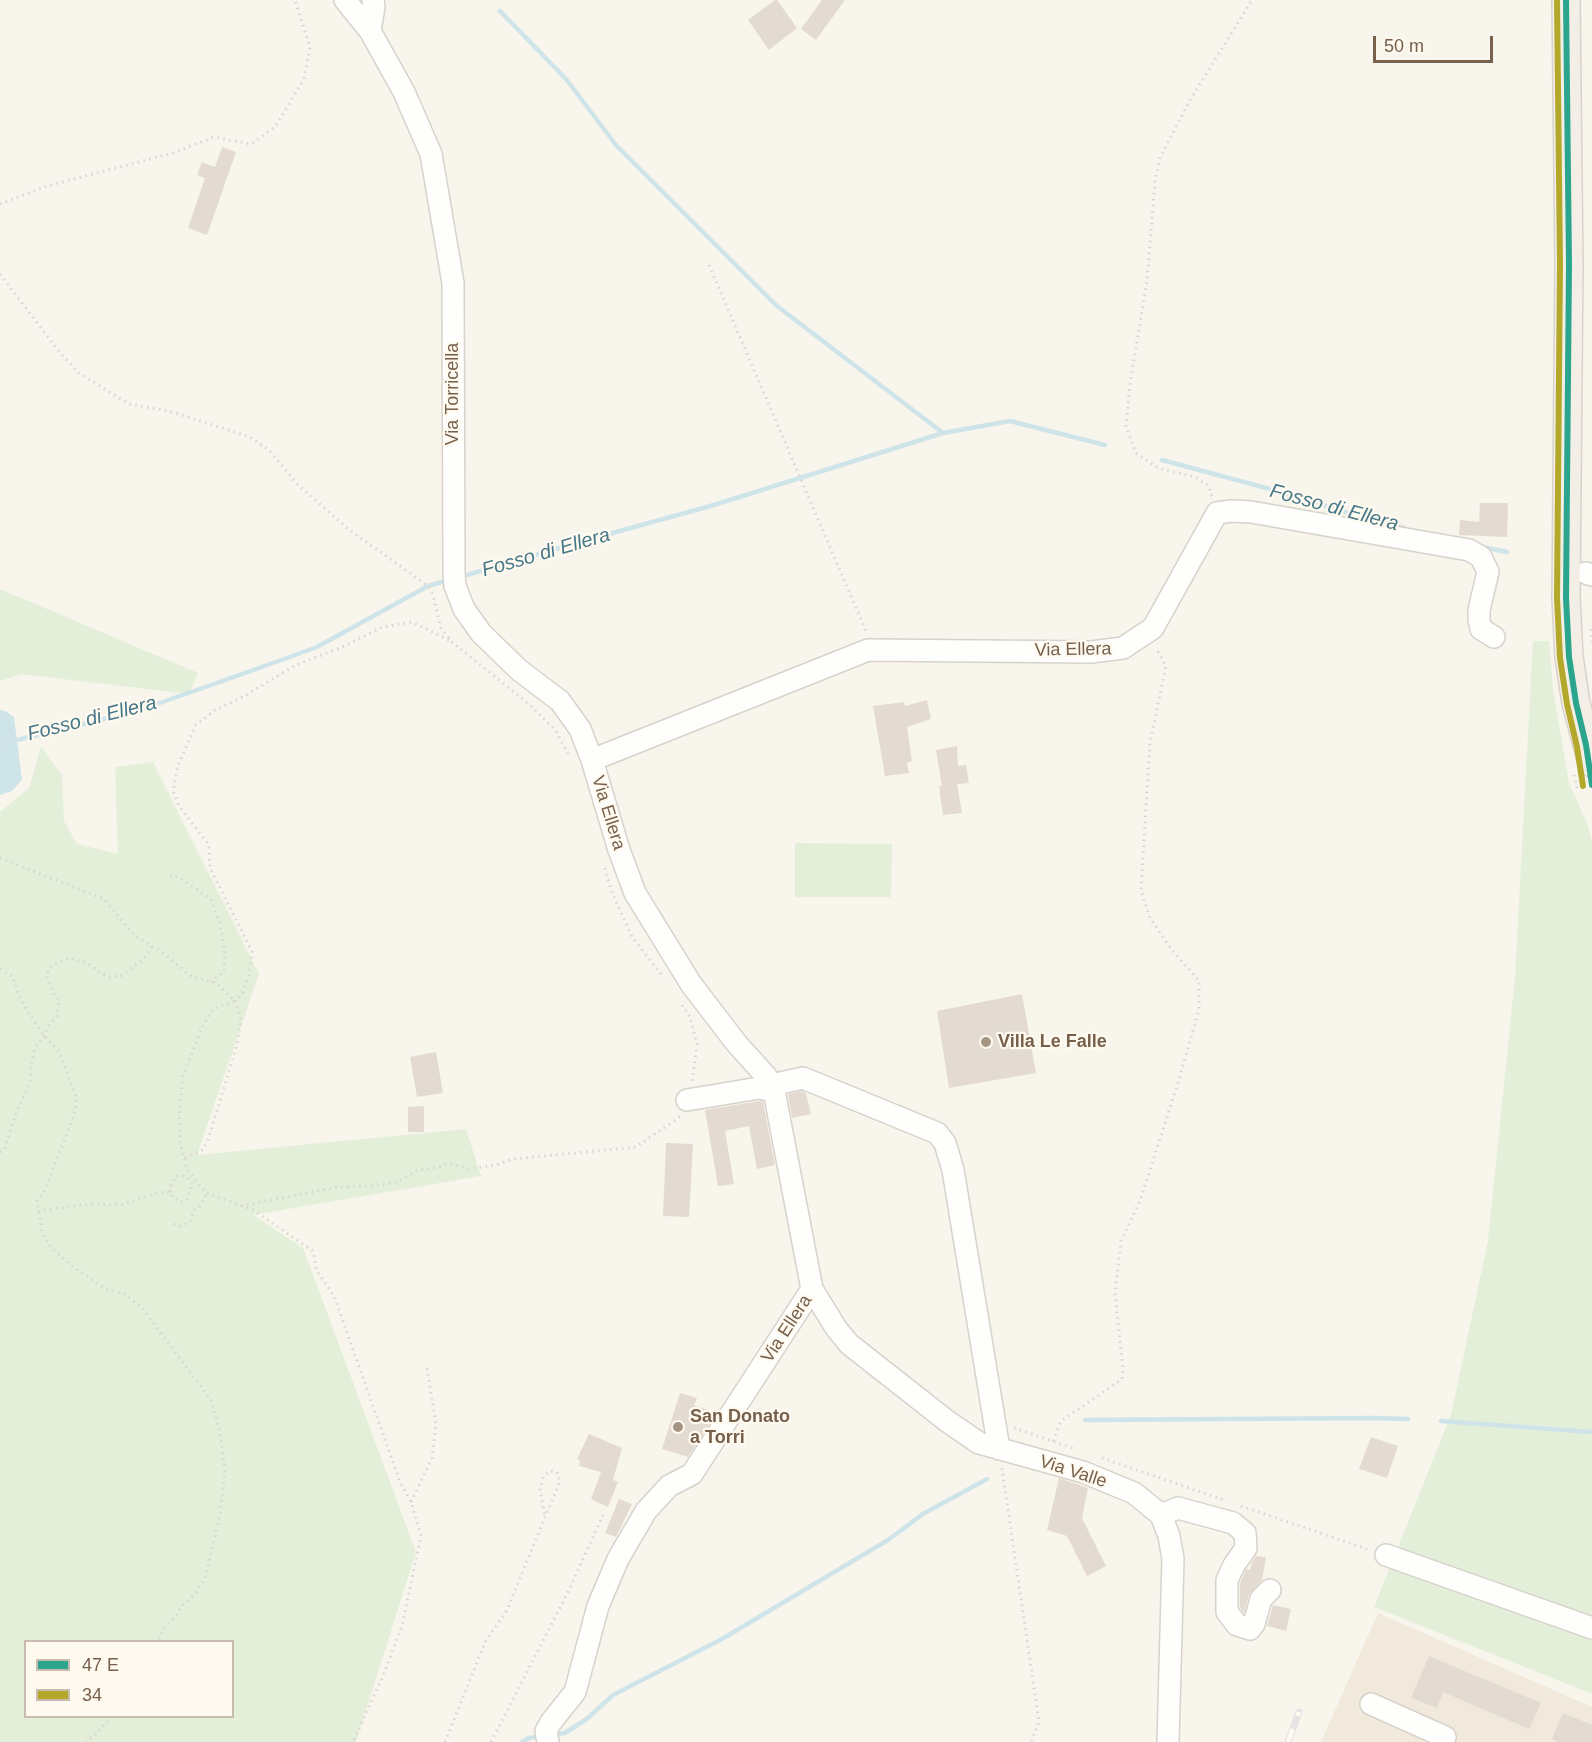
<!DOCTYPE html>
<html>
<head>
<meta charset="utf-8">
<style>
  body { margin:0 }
  #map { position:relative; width:1592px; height:1742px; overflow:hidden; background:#f8f5ed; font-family:Arial,sans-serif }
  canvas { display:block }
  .legend { position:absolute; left:24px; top:1640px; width:210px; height:78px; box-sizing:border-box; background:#fffaf0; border:2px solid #c9bcae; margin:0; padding:8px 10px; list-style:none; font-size:18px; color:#77604c }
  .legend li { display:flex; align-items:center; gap:12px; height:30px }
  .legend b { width:30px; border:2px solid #c9bcae }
  .scale { position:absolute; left:1373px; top:36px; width:120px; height:27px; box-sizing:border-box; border:3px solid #77604c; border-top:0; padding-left:8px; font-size:18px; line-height:21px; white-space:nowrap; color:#77604c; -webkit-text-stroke:4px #fffaf0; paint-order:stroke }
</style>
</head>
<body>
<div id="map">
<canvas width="1592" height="1742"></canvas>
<ul class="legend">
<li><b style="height:8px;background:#2ba58e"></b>47 E</li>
<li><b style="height:8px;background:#b4a82a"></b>34</li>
</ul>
<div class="scale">50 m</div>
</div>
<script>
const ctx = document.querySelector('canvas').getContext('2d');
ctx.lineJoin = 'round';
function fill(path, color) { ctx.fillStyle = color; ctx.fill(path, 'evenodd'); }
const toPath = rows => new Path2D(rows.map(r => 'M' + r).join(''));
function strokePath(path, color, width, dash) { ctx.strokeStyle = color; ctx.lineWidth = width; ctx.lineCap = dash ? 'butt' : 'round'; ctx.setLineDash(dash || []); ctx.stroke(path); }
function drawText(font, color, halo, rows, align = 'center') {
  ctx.font = font + ' Arial,sans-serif'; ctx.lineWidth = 4.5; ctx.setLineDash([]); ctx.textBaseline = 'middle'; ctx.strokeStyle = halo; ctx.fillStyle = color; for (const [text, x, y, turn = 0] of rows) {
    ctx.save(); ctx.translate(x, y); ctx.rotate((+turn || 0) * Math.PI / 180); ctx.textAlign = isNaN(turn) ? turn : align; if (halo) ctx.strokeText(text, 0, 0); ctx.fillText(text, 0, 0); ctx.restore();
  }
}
const residential = toPath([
  [1378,1613,1592,1707,1592,1742,1321,1742]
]);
const green = toPath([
  [0,589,198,673,189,694,21,674,0,681],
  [1533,641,1549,641,1553,689,1569,783,1587,823,1592,841,1592,1694,1374,1607,1451,1415,1488,1241,1515,977],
  [41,747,62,775,64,821,77,844,118,854,115,767,153,762,259,974,197,1155,466,1129,481,1176,253,1215,303,1248,416,1552,356,1742,0,1742,0,812,29,788],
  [26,1642,232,1642,232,1716,26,1716],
  [795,843,892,844,891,897,795,897]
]);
const water = toPath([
  [0,710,5,711,14,717,22,780,12,791,0,795]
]);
const stream = toPath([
  [500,11,566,79,616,145,777,306,943,433],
  [1162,460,1281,492,1377,522,1404,528],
  [1483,547,1507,552],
  [460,577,580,542,714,505,943,433,1010,421,1105,445],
  [0,742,17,740,137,711,248,672,317,647,428,586,449,580],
  [1085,1420,1372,1418,1408,1419],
  [1441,1421,1592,1432],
  [554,1734,565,1733,588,1718,613,1695,722,1639,888,1540,923,1514,987,1479],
  [522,1742,529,1738,542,1736]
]);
const building = toPath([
  [775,0,777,0,797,28,769,50,748,20],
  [822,0,845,0,816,40,801,29],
  [222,147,236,152,207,235,188,228,205,178,197,175,202,162,215,167],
  [1480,503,1508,503,1507,537,1459,535,1460,520,1479,522],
  [927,700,931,719,907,727,912,761,907,763,909,773,885,776,873,706,904,702,905,706],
  [957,746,958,766,966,765,969,783,957,784,962,813,943,815,939,786,942,786,936,750],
  [1022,994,1036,1073,949,1088,937,1011],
  [436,1052,443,1093,417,1097,410,1057],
  [802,1091,806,1093,811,1114,792,1118,788,1094],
  [759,1101,763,1102,775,1165,757,1169,749,1126,725,1131,734,1184,718,1186,705,1110],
  [424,1106,424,1132,408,1132,408,1107],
  [666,1143,693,1144,689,1217,663,1216],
  [680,1393,697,1398,694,1405,717,1413,688,1457,662,1449],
  [589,1434,622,1448,613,1480,618,1482,608,1507,591,1499,601,1472,579,1466,580,1461,577,1459],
  [1371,1437,1398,1446,1387,1478,1359,1469],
  [1059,1478,1088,1488,1082,1518,1106,1566,1087,1576,1067,1536,1047,1530],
  [619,1499,632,1504,616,1537,605,1533],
  [1256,1556,1266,1557,1262,1580,1249,1595,1244,1613,1240,1608,1240,1583,1246,1569,1250,1570,1252,1562],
  [1273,1605,1291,1609,1286,1631,1267,1626],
  [1429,1656,1541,1703,1529,1729,1443,1692,1437,1708,1411,1698],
  [1563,1713,1592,1725,1592,1742,1559,1742,1552,1739]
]);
const path = toPath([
  [0,204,47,186,173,153,214,137,251,144,275,127,304,79,310,47,295,0],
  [709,265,866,631],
  [0,274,61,354,79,373,129,404,169,411,250,437,270,451,297,484,348,529,428,586,433,595,441,628,452,642,530,705,556,731,568,754],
  [1212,496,1208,485,1195,477,1158,468,1136,453,1126,427,1130,384,1147,280,1155,181,1160,158,1190,100,1252,0],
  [1591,629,1592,642],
  [1574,775,1577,788],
  [0,858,104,899,135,936,166,955,192,977,216,983,235,1001,213,1009,203,1025,183,1076,179,1113,180,1142,187,1169,197,1183,207,1193,253,1210,313,1251,317,1271,334,1296,400,1482,411,1502,421,1536,402,1626,383,1676,353,1742],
  [605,868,611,890,632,937,664,978],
  [170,875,180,878,204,894,211,900,216,915,220,923,225,954,224,972,211,982],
  [0,969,13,977,19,996,30,1015,44,1036,59,1051,77,1099,73,1118,44,1192,37,1201,42,1233,50,1246,73,1267,98,1284,107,1289,125,1294,143,1309,211,1400,220,1432,225,1471,220,1514,205,1579,195,1594,182,1606,175,1617,164,1628,157,1642],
  [682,1005,690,1017,697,1044,692,1082],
  [0,1152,4,1150,17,1111,30,1082,32,1061,35,1048,44,1036,48,1027,57,1016,59,1000,54,994,47,979,48,970,53,965,69,958,88,963,100,973,108,977,121,976,139,963,146,956,152,946],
  [185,1158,202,1150,208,1140,238,1041,241,1017,235,1001,243,992,249,974,252,952,210,868,209,845,179,806,173,791,178,765,196,725,215,710,241,698,296,665,340,648,383,627,412,622,451,641],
  [170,1192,171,1186,176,1176,181,1175,188,1178,192,1184],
  [241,1206,337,1187,372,1186,397,1182,418,1170,436,1168,450,1163,469,1169,496,1165,513,1159,636,1147,681,1116],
  [38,1211,89,1204,120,1205,156,1193,170,1192,173,1197,179,1202,183,1202,187,1199,192,1184],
  [174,1224,178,1226,181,1226,190,1222,194,1210,201,1205,207,1193],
  [1014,1428,1076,1449],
  [1053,1441,1061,1421,1122,1379,1123,1369,1115,1294,1121,1241,1140,1201,1177,1086,1199,1010,1199,981,1172,950,1150,918,1141,890,1150,742,1166,666,1158,652,1154,650],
  [1102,1458,1227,1501],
  [1002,1468,1039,1722,1031,1742],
  [411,1502,432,1458,436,1424,427,1368],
  [1241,1506,1367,1549],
  [85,1742,94,1736,113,1716],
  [445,1742,486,1640,507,1610,545,1517,560,1482,557,1472,549,1471,543,1478,540,1490,545,1517],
  [491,1742,569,1590,603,1515]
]);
const minor = toPath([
  [345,0,370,31,404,92,431,154,453,283,454,574,455,586,464,609,481,633,519,670,560,701,580,729,592,760,619,850,635,893,691,984,737,1044,766,1076,774,1091,812,1289,836,1328,849,1344,947,1421,979,1443,1083,1472,1134,1493,1161,1515,1169,1536,1173,1559,1168,1742],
  [370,31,374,7,373,0],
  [1586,573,1592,575],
  [592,760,868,650,1091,652,1123,648,1153,628,1217,513,1231,511,1251,512,1469,550,1481,557,1488,572,1479,610,1479,620,1481,629,1494,637],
  [771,1085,803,1078,937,1133,945,1143,953,1170,999,1449],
  [687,1100,759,1088,774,1091],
  [1161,1515,1178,1508,1233,1523,1245,1533,1246,1548,1234,1565,1227,1580,1227,1612,1237,1625,1250,1629,1254,1624,1261,1599,1270,1590],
  [1386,1555,1592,1628],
  [1371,1704,1445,1737],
  [548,1742,546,1731,551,1722,575,1692,598,1606,618,1559,646,1511,669,1486,692,1474,812,1289]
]);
const major = toPath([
  [1566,0,1569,264,1566,598,1569,657,1576,703,1592,763]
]);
const rail = toPath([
  [1288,1742,1299,1712]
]);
const bus1 = toPath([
  [1566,0,1569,264,1566,598,1569,657,1576,703,1586,745,1592,785]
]);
const bus2 = toPath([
  [1557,0,1560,264,1557,598,1560,658,1567,704,1577,747,1583,786]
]);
const markers = [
  [986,1042,6,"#a49484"],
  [678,1427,6,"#a49484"]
];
const streetNames = [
  ["Via Torricella",453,394,-90],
  ["Via Ellera",1073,650,-1],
  ["Via Ellera",608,813,73],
  ["Via Ellera",787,1329,-57],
  ["Via Valle",1073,1472,18]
];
const poiNames = [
  ["Villa Le Falle",998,1042],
  ["San Donato",690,1417],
  ["a Torri",690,1438]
];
const waterNames = [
  ["Fosso di Ellera",1334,508,15],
  ["Fosso di Ellera",546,553,-16],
  ["Fosso di Ellera",92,719,-14]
];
fill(residential, '#f1e9db');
fill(green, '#e3efd8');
fill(water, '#cfe4e8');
strokePath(stream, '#cfe4e8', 4.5);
fill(building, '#e3dbd2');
strokePath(minor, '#d7d2cb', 24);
strokePath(major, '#d9d2cb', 30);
strokePath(path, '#dad5cf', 3, [1.5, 4.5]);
strokePath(minor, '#fefefc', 21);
strokePath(major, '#f3efe6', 27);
strokePath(rail, '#e6e3e5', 7);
strokePath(rail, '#fffaf0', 4.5, [14]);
strokePath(bus1, '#2ba58e', 6);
strokePath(bus2, '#b4a82a', 6);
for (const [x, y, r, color] of markers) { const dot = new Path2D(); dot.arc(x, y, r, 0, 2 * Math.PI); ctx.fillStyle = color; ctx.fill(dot); strokePath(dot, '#fffaf0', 2); }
drawText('18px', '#77604c', '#fffaf0', streetNames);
drawText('bold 18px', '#77604c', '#fffaf0', poiNames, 'left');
drawText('italic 20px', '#46788a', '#fffaf0', waterNames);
</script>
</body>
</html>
